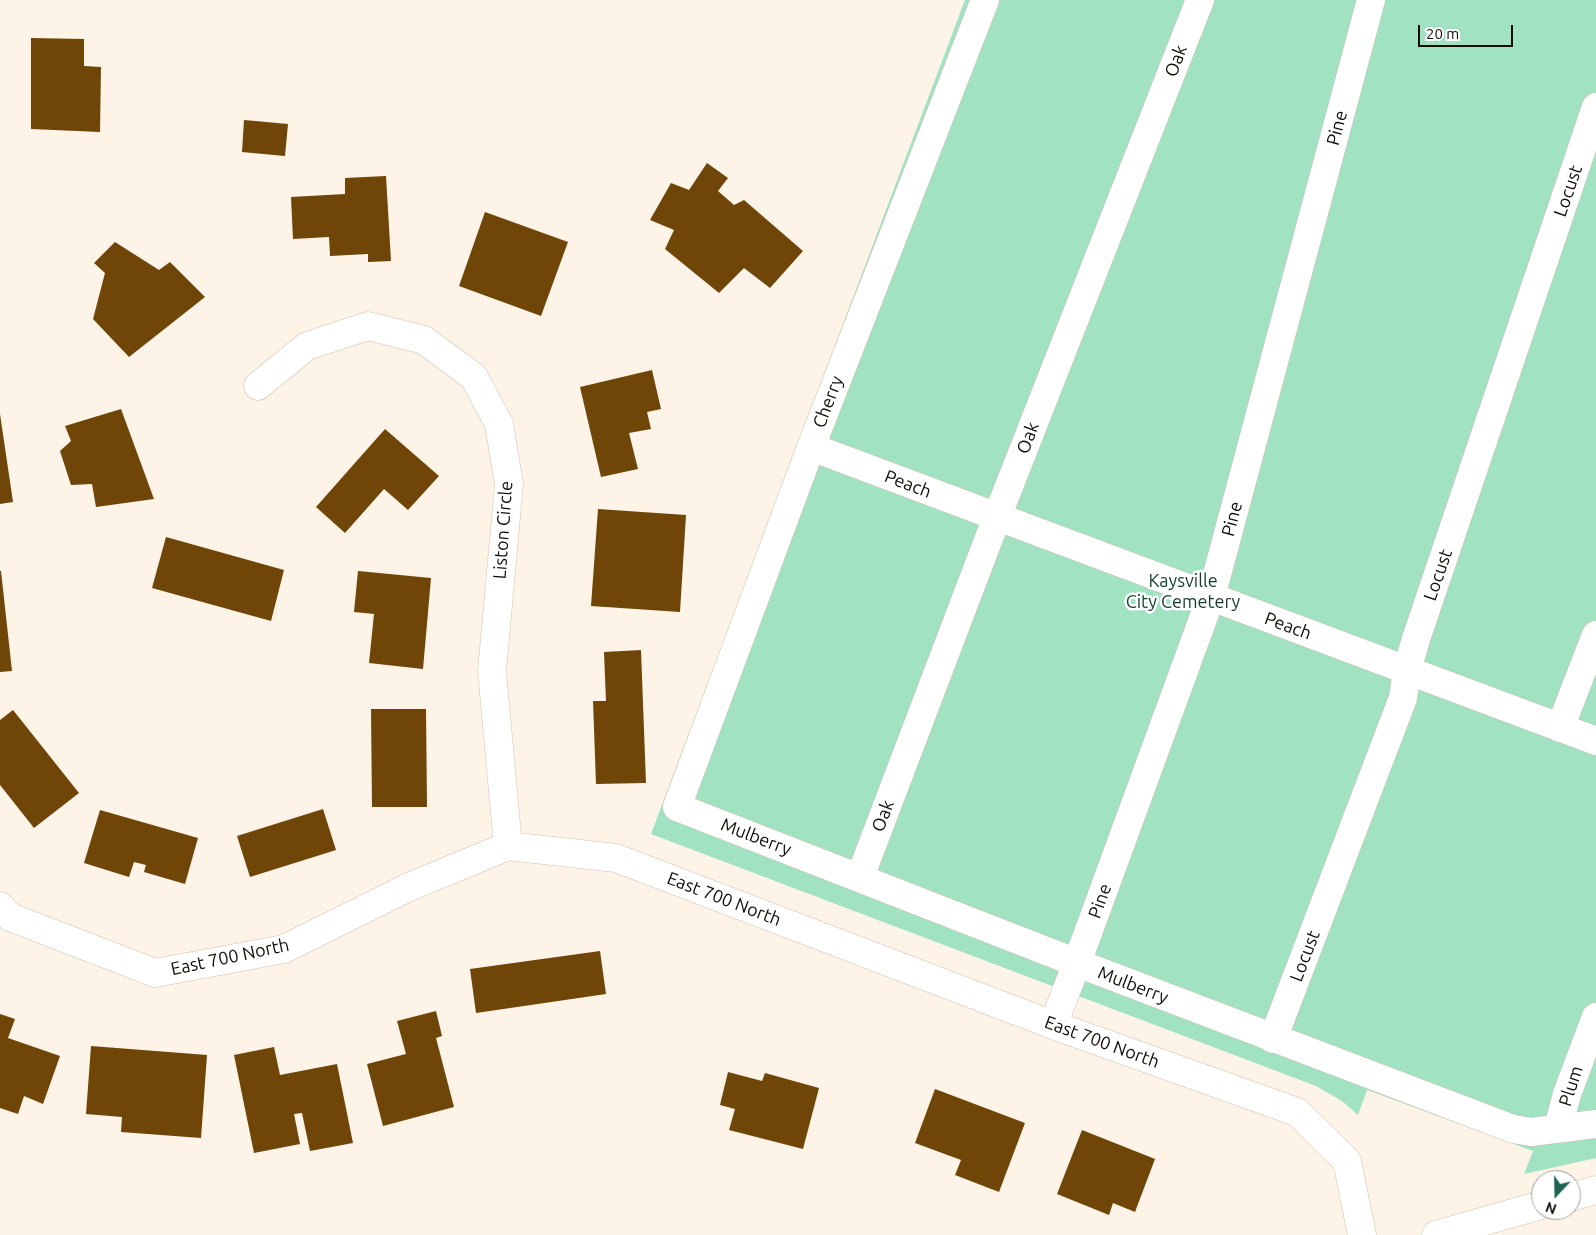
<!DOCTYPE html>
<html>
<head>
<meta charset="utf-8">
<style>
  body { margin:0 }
  #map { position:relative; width:1596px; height:1235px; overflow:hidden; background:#fdf3e7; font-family:Ubuntu,sans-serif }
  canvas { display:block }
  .north { position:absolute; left:1531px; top:1170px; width:50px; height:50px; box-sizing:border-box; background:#fff; border:1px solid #a09e9c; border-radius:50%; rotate:201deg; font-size:14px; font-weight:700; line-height:20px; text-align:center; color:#120d07 }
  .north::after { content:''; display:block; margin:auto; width:18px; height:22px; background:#1e6354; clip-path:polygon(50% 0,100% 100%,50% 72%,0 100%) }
  .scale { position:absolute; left:1418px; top:25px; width:95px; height:22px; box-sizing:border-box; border:2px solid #120d07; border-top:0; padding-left:6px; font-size:15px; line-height:18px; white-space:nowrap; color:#120d07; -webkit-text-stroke:4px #fff; paint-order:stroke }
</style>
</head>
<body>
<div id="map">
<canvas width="1596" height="1235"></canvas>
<div class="north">N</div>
<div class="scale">20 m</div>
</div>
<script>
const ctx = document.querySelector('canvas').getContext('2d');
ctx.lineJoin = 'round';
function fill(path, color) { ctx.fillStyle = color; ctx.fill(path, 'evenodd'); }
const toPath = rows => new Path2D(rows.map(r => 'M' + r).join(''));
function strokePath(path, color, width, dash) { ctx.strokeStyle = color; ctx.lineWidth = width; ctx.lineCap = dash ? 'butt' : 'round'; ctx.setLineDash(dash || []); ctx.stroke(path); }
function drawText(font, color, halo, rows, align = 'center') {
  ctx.font = font + ' Ubuntu,sans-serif'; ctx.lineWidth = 5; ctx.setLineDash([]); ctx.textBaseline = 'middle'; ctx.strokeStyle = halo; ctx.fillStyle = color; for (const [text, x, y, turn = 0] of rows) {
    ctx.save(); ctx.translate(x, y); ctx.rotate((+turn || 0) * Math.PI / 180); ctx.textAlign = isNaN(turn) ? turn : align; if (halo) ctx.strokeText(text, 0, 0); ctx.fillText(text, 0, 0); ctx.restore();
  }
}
const green = toPath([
  [965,0,1596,0,1596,1158,1524,1174,1533,1151,1367,1090,1358,1115,1342,1101,1316,1086,651,834]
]);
const building = toPath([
  [31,38,84,39,84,66,101,67,100,132,31,129],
  [244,120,288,124,285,156,242,152],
  [707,163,728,178,718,191,734,205,744,200,803,251,770,288,744,268,719,293,665,249,674,230,650,220,671,183,689,190],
  [386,176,391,261,368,262,368,254,330,256,329,237,293,239,291,197,345,194,345,178],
  [485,212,568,242,541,316,459,286],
  [115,242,159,270,170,262,205,297,129,357,93,319,105,273,94,263],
  [652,370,661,409,647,412,651,429,629,433,638,469,601,477,580,387],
  [121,409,154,499,96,507,92,484,71,485,60,451,71,441,65,426],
  [0,414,13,502,0,504],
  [385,429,439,476,408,510,384,489,345,533,316,507],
  [598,509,686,515,680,612,591,606],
  [166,537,284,570,271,621,152,588],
  [0,571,1,571,12,671,0,672],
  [358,571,431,578,423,669,369,663,374,614,354,612],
  [641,650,646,783,596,784,593,701,606,701,604,652],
  [371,709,426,709,427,807,372,807],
  [13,710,79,793,34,828,0,785,0,720],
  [323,809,336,850,250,877,237,836],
  [100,810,198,838,185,884,144,872,146,865,134,862,129,877,84,863],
  [600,951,606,994,476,1013,470,969],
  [436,1011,442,1036,436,1038,454,1107,383,1126,367,1064,406,1054,397,1021],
  [0,1014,15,1019,8,1038,60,1056,43,1104,24,1096,18,1114,0,1108],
  [91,1046,207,1055,201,1138,121,1132,122,1117,86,1114],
  [274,1047,280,1075,337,1064,353,1143,310,1151,302,1113,294,1114,300,1144,254,1153,234,1055],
  [728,1072,762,1081,765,1073,819,1088,803,1149,729,1130,735,1109,720,1105],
  [935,1089,1025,1123,999,1192,955,1175,961,1160,915,1143],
  [1082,1130,1155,1159,1135,1212,1113,1203,1109,1215,1057,1194]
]);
const minor = toPath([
  [985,0,811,447,677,807,1077,963,1513,1129,1531,1132,1596,1124],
  [258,386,307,346,368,326,424,340,474,377,499,424,509,484,492,671,508,846],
  [811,447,1596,741],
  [1560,728,1596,635],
  [860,877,997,517,1200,0],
  [0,906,10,917,155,973,284,949,409,887,508,846,616,858,1053,1025,1297,1112,1347,1161,1362,1235],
  [1053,1025,1077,963,1211,597,1371,0],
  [1273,1039,1403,698,1407,670,1416,639,1596,107],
  [1558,1128,1567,1094,1596,1017],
  [1571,1197,1596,1190],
  [1436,1235,1541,1205]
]);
const streetNames = [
  ["Oak",1176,61,-69],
  ["Pine",1337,128,-75],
  ["Locust",1568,191,-71],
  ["Cherry",828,402,-69],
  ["Oak",1028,438,-69],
  ["Peach",908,484,21],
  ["Pine",1232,519,-75],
  ["Liston Circle",503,530,-86],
  ["Locust",1438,575,-71],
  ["Peach",1288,626,20],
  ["Oak",883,816,-69],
  ["Mulberry",756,837,21],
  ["East 700 North",724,899,21],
  ["Pine",1100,901,-70],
  ["Locust",1305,956,-69],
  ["East 700 North",230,957,-12],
  ["Mulberry",1133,985,21],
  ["East 700 North",1102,1042,20],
  ["Plum",1571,1086,-72]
];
const parkNames = [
  ["Kaysville",1183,581],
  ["City Cemetery",1183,602]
];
fill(green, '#a0e2c2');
fill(building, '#704508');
strokePath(minor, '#d1c1af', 29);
strokePath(minor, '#fff', 28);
drawText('18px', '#120d07', '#fff', streetNames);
drawText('18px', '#133e2c', '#fff', parkNames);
</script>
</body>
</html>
